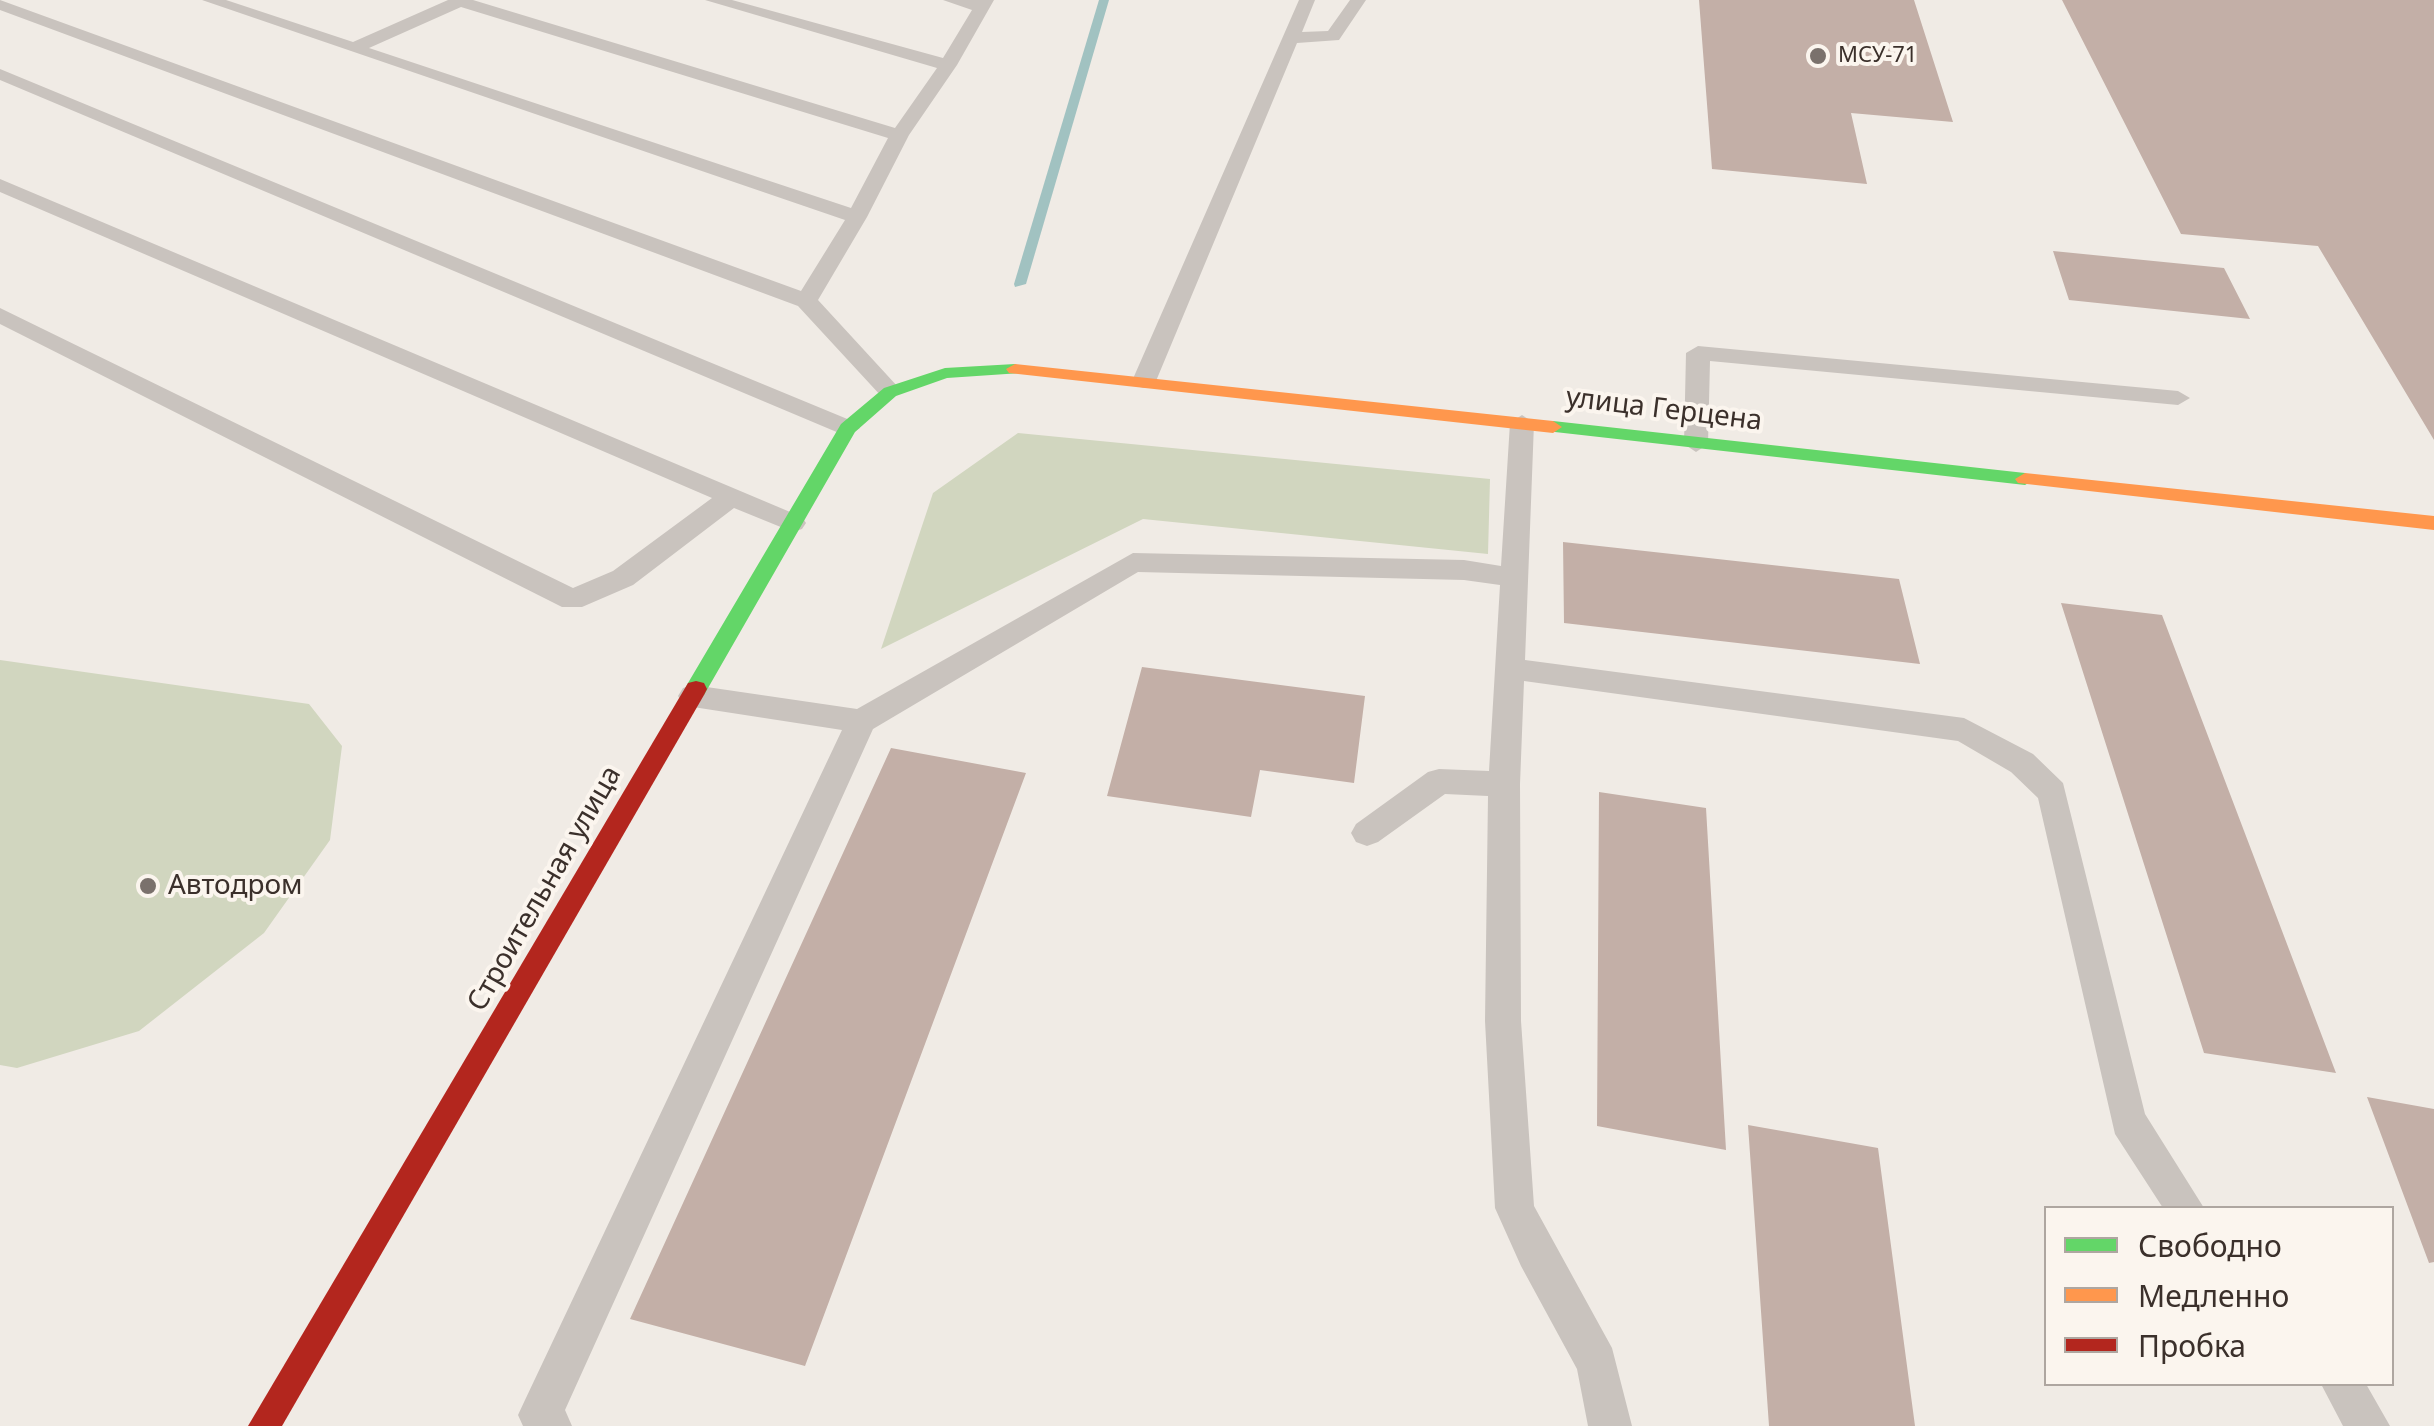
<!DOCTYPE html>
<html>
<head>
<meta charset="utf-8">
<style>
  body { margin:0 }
  #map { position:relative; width:2434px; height:1426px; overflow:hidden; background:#f0ebe5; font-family:"Noto Sans",sans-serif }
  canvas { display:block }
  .legend { position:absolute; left:2044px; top:1206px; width:350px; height:180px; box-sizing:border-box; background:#fbf5ee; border:2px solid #aea6a0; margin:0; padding:12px 18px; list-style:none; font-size:30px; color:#3b302b }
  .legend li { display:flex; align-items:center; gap:20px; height:50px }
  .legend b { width:50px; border:2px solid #aea6a0 }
</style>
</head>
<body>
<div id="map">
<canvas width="2434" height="1426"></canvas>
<ul class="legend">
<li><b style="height:12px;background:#63d668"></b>Свободно</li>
<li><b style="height:12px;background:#ff974d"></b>Медленно</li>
<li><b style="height:12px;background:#b3261e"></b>Пробка</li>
</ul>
</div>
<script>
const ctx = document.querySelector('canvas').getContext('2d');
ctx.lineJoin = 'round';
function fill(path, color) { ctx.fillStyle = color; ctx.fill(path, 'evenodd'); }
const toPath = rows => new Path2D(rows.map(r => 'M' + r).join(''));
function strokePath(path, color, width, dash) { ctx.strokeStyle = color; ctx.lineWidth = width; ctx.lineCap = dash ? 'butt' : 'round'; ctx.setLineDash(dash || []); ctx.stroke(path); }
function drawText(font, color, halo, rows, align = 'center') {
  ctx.font = font + ' "Noto Sans",sans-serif'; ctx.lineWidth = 8; ctx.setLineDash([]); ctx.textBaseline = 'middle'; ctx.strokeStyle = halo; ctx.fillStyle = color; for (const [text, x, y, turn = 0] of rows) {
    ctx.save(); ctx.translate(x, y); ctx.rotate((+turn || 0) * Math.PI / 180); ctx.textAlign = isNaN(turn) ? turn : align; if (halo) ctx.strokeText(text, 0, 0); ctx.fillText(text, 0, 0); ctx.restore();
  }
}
const green = toPath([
  [1018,433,1490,479,1488,554,1143,519,881,649,933,493],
  [0,660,309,704,342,746,330,840,264,933,139,1031,17,1068,0,1065]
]);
const stream = toPath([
  [1099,0,1109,0,1026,284,1015,287,1014,284,1099,0]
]);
const building = toPath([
  [1699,0,1914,0,1953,122,1851,113,1867,184,1712,169],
  [2062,0,2434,0,2434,440,2318,246,2181,234],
  [2053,251,2224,268,2250,319,2069,300],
  [1563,542,1899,579,1920,664,1564,623],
  [2061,603,2162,615,2336,1073,2204,1053],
  [1142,667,1365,696,1354,783,1260,770,1251,817,1107,796],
  [891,748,1026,773,805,1366,630,1319],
  [1599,792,1706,808,1726,1150,1597,1126],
  [2367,1097,2434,1109,2434,1262,2429,1263],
  [1748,1125,1878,1148,1915,1426,1769,1426]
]);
const lane = toPath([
  [0,0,801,291,845,220,202,0,226,0,353,42,448,0,473,0,895,128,937,68,705,0,732,0,943,58,972,10,943,0,994,0,957,65,909,135,867,217,818,300,898,387,902,392,890,399,882,397,798,306,0,10,0,0],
  [461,7,888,138,851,208,369,48,461,7],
  [1299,0,1315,0,1302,32,1328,31,1350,0,1366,0,1339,40,1297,43,1156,381,1144,388,1136,386,1132,381,1299,0],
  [0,69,857,423,860,428,848,436,839,433,0,80,0,69],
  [0,179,802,517,806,523,802,529,793,532,734,508,633,585,582,607,562,607,0,324,0,308,573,588,613,571,712,498,0,192,0,179],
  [1698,346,2178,391,2190,398,2178,405,1710,361,1708,444,1696,452,1684,444,1686,353,1698,346],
  [1522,415,1534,423,1525,660,1964,718,2033,754,2063,783,2145,1114,2204,1208,2163,1208,2115,1134,2038,798,2011,772,1958,741,1524,681,1520,784,1521,1021,1534,1206,1612,1348,1632,1426,1588,1426,1577,1369,1521,1266,1495,1208,1485,1021,1488,796,1445,794,1378,842,1367,846,1356,842,1351,833,1356,824,1428,772,1439,769,1489,771,1500,585,1464,580,1138,572,873,729,565,1410,572,1426,523,1426,518,1415,525,1400,842,730,693,707,683,704,678,696,683,688,693,685,857,709,1133,553,1464,560,1501,566,1510,423,1522,415],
  [2321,1384,2366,1384,2390,1426,2343,1426,2321,1384]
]);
const fast = toPath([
  [1015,364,1024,369,1021,373,947,378,896,396,855,432,704,695,688,695,685,689,688,683,841,424,884,388,945,368,1015,364],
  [1553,421,2025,473,2035,479,2025,485,1546,431,1546,423,1553,421]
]);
const slow = toPath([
  [1015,364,1553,421,1562,427,1553,433,1009,373,1006,369,1015,364],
  [2025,473,2434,516,2434,530,2018,483,2015,479,2025,473]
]);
const jam = toPath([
  [696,681,704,683,707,689,704,695,282,1426,248,1426,688,683,696,681]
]);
const markers = [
  [1818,56,10,"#7a716c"],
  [148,886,10,"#7a716c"]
];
const farPoinames = [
  ["МСУ-71",1838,56]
];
const streetNames = [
  ["улица Герцена",1664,410,7],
  ["Строительная улица",545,889,-60]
];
const poiNames = [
  ["Автодром",168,886]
];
fill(green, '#d1d6bf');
fill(stream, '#a1c2c1');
fill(building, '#c3afa7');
fill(lane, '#c9c3be');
fill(fast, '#63d668');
fill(slow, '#ff974d');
fill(jam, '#b3261e');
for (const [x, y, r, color] of markers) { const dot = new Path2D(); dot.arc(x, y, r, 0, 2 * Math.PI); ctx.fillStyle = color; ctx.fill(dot); strokePath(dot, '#fbf5ee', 4); }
drawText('22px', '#3b302b', '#fbf5ee', farPoinames, 'left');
drawText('28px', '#3b302b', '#fbf5ee', streetNames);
drawText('28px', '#3b302b', '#fbf5ee', poiNames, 'left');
</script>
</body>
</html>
